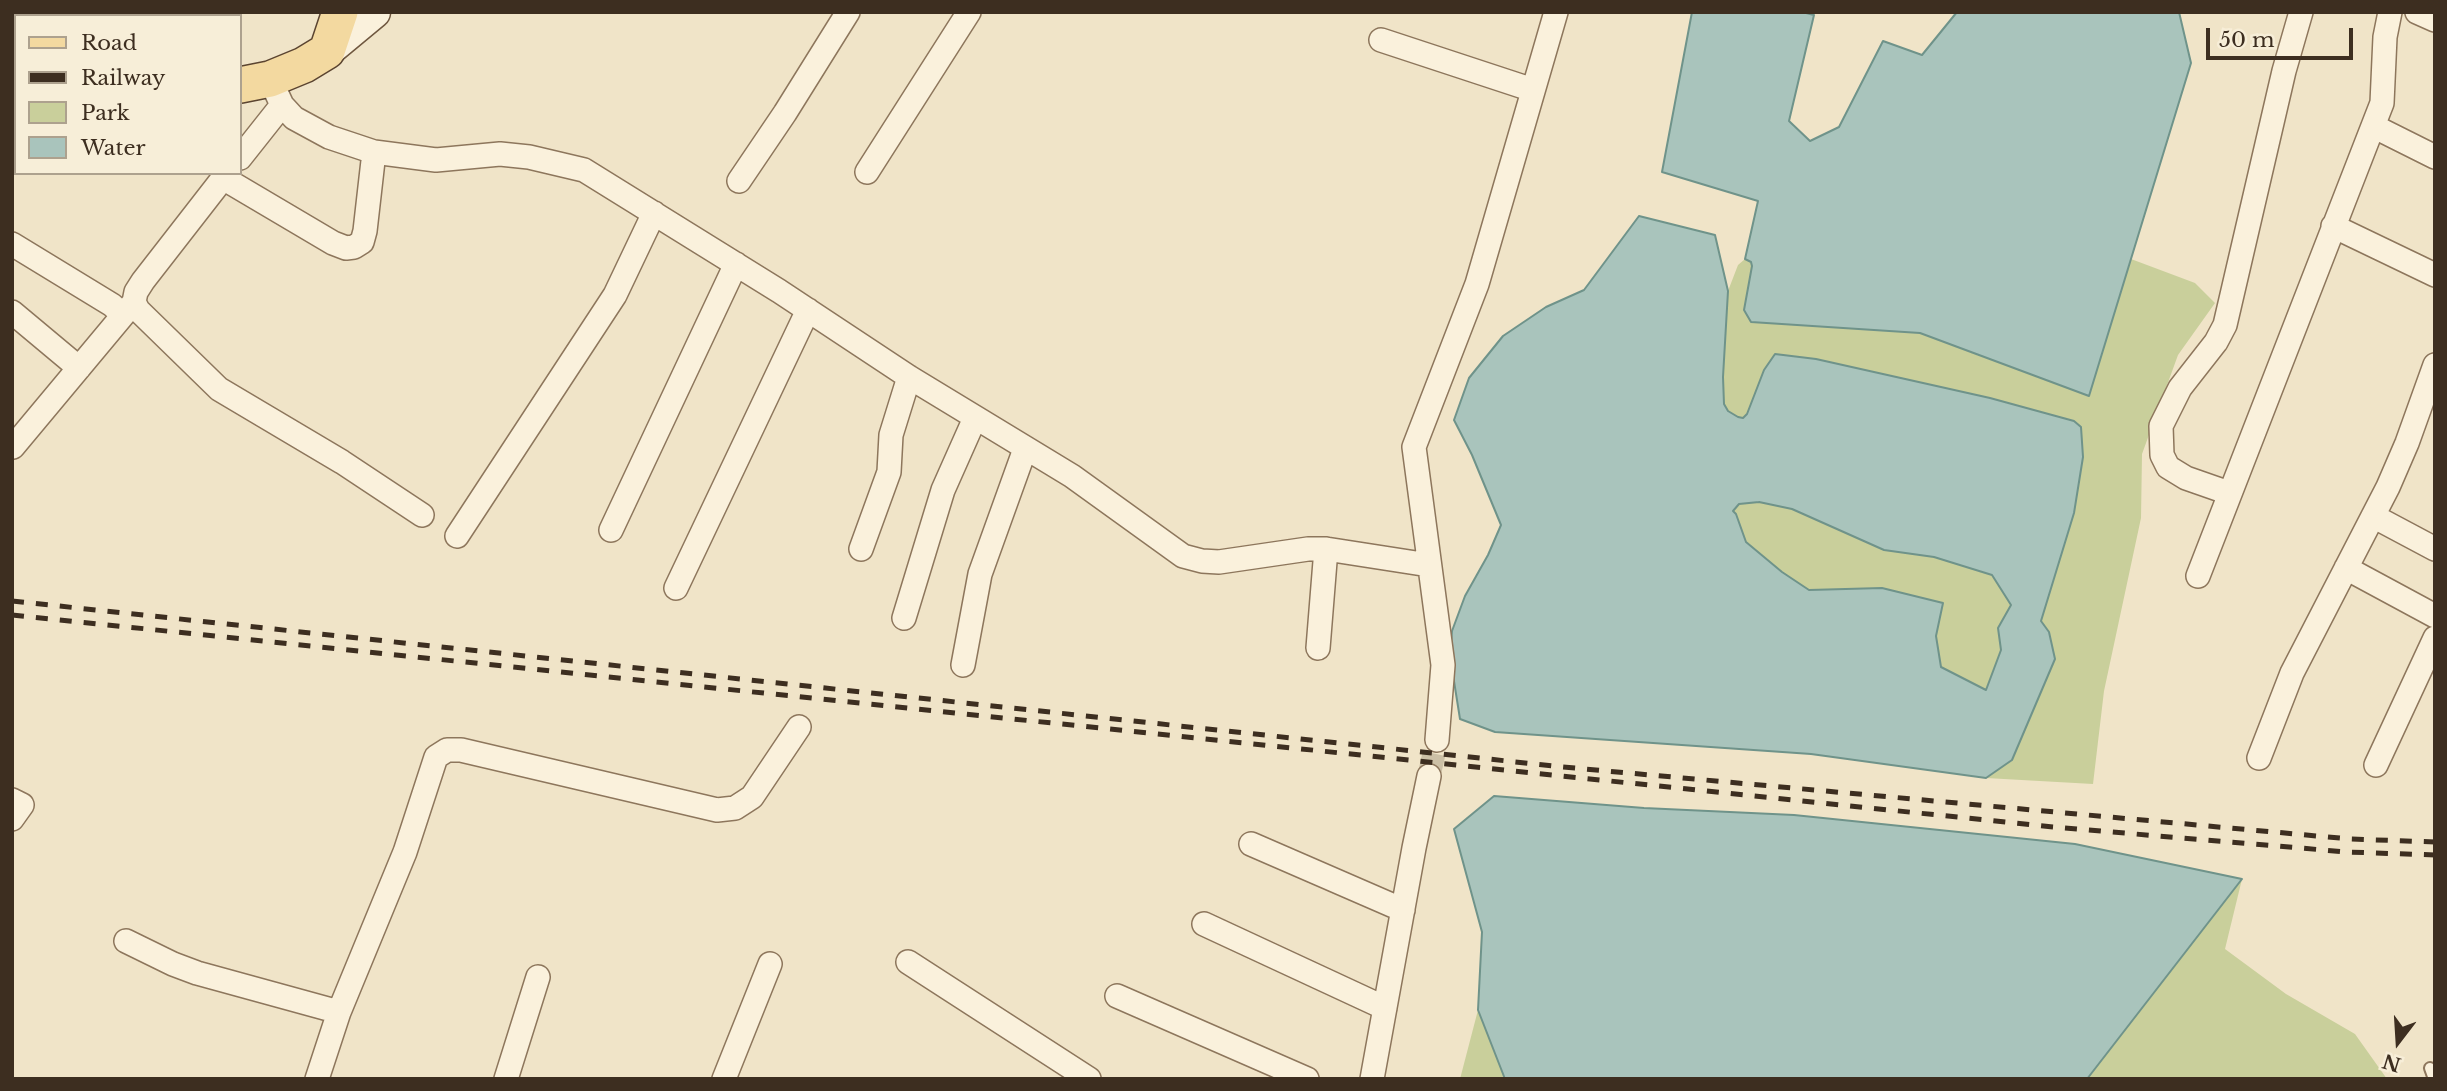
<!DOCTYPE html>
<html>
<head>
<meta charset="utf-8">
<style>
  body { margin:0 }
  #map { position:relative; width:2447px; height:1091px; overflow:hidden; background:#f0e4c8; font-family:"Libre Baskerville",serif }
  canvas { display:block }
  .frame { position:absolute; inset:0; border:14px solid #3d2e20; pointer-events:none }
  .legend { position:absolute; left:14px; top:14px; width:228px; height:161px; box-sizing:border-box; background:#f7eed8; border:2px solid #ada18e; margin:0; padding:9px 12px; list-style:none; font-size:21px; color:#3d2e20 }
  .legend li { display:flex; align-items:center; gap:14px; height:35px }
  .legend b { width:35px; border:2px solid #ada18e }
  .north { position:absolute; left:2363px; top:1007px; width:70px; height:70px; -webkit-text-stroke:5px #f7eed8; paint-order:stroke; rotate:197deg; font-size:19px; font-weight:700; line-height:28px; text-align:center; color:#3d2e20 }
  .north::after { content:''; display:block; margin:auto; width:24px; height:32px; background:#3d2e20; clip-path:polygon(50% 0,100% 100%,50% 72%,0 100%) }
  .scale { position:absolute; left:2206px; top:28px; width:147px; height:32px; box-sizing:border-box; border:4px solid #3d2e20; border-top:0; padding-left:9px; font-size:21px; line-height:24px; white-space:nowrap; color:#3d2e20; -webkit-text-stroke:5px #f7eed8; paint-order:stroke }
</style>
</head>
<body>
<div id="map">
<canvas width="2447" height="1091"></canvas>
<div class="frame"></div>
<ul class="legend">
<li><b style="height:9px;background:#f3d9a0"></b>Road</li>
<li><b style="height:9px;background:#3d2e20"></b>Railway</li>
<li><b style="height:19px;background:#c9cf9b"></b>Park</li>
<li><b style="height:19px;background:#a9c4bc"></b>Water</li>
</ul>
<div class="north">N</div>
<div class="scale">50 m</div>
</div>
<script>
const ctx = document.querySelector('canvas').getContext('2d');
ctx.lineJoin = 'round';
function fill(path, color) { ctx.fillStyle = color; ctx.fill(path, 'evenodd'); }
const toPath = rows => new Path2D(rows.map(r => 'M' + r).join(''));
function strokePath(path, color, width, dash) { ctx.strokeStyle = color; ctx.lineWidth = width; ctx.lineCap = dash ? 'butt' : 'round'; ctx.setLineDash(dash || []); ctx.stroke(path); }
const green = toPath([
  [1745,259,1751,262,1752,266,1751,322,1920,333,2089,396,2131,259,2195,283,2215,303,2178,355,2142,454,2141,518,2104,691,2093,784,1986,778,2012,760,2055,659,2049,632,2041,621,2074,513,2083,457,2074,421,1990,398,1816,359,1775,354,1747,414,1743,418,1738,417,1728,411,1724,404,1723,377,1728,291,1738,265],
  [1759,502,1792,509,1884,550,1934,557,1992,575,2011,605,1998,628,2001,650,1986,690,1941,667,1936,636,1845,590,1809,590,1782,572,1746,542,1736,514,1732,511,1739,504],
  [2242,879,2225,949,2286,994,2355,1034,2387,1079,2087,1079],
  [1478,1010,1505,1079,1460,1079]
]);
const water = toPath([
  [1692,12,1802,12,1814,15,1789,121,1810,141,1839,127,1883,41,1922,55,1957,12,2179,12,2191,63,2089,396,1920,333,1751,322,1744,310,1752,266,1751,262,1745,259,1758,201,1662,172,1692,12],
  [1639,216,1715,235,1728,291,1723,377,1724,404,1728,411,1738,417,1743,418,1747,414,1764,370,1775,354,1816,359,1990,398,2074,421,2081,427,2083,457,2074,513,2041,621,2049,632,2055,659,2012,760,1986,778,1811,754,1495,732,1460,719,1450,656,1452,631,1465,596,1488,555,1501,525,1472,455,1454,420,1469,378,1503,336,1546,307,1584,290,1639,216],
  [1759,502,1792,509,1884,550,1934,557,1992,575,2011,605,1998,628,2001,650,1986,690,1941,667,1936,636,1943,603,1882,588,1809,590,1782,572,1746,542,1736,514,1733,511,1739,504,1759,502],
  [1494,796,1644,808,1794,815,2075,844,2242,879,2087,1079,1505,1079,1478,1010,1482,932,1454,829,1494,796]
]);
const streetTunnel = toPath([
  [1429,776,1437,740]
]);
const lane = toPath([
  [2430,1068,2434,1079]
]);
const street = toPath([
  [2417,12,2435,20],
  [71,16,73,12],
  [1381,40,1533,90],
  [270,79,282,105,294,118,329,137,374,152,436,160,500,154,529,157,584,170,779,291,909,377,1072,476,1183,556,1202,561,1219,562,1308,549,1326,549,1429,565],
  [2373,126,2435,157],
  [240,158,282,105],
  [867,172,969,12],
  [227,173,143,281,136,292,134,302,138,310,219,389,342,462,422,515],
  [223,178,333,243,346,248,354,247,362,242,365,231,374,152],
  [739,181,785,113,848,12],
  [2333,226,2435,275],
  [12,244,112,305,123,315],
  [12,312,79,368],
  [13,447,134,302],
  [2229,493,2186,478,2168,467,2162,455,2161,426,2180,388,2216,342,2225,325,2284,71,2301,12],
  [2373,516,2435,549],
  [611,530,736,264],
  [457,536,615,295,654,213],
  [861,549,889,472,891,435,909,377],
  [2346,568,2435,616],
  [2198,576,2382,103,2385,37,2390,12],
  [676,588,808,310],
  [904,618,943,490,975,418],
  [1318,648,1326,549],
  [963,665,980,574,1025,449],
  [1437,740,1443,665,1414,447,1477,284,1556,12],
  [2259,758,2292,673,2388,487,2407,443,2435,365],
  [2376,765,2435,638],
  [12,800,22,805,12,819],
  [1251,844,1403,910],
  [1204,924,1385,1008],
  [126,941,173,964,197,973,339,1012],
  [908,962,1089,1079],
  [1117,996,1307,1079],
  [317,1079,339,1012,405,852,436,757,447,750,461,750,717,810,735,808,752,797,799,727],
  [506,1079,538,977],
  [724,1079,770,964],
  [1372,1079,1414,848,1429,776]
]);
const secondary = toPath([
  [327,51,374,12]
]);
const primary = toPath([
  [12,47,16,49],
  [240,85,270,79,304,65,327,51,340,12]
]);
const rail = toPath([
  [12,601,1563,767,2350,839,2435,842],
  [12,615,2053,827,2347,852,2435,855]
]);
fill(green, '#c9cf9b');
fill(water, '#a9c4bc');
strokePath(water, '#6f938a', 2);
strokePath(streetTunnel, '#ccc0a6', 23, [23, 11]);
strokePath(lane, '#8d765c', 14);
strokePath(street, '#8d765c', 26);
strokePath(secondary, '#6f573f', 35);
strokePath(primary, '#5b4430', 38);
strokePath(lane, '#faf1dc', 10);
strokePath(street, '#faf1dc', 23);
strokePath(secondary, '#faf1dc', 32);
strokePath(primary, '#f3d9a0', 35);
strokePath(rail, '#3d2e20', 5, [12, 12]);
</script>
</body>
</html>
